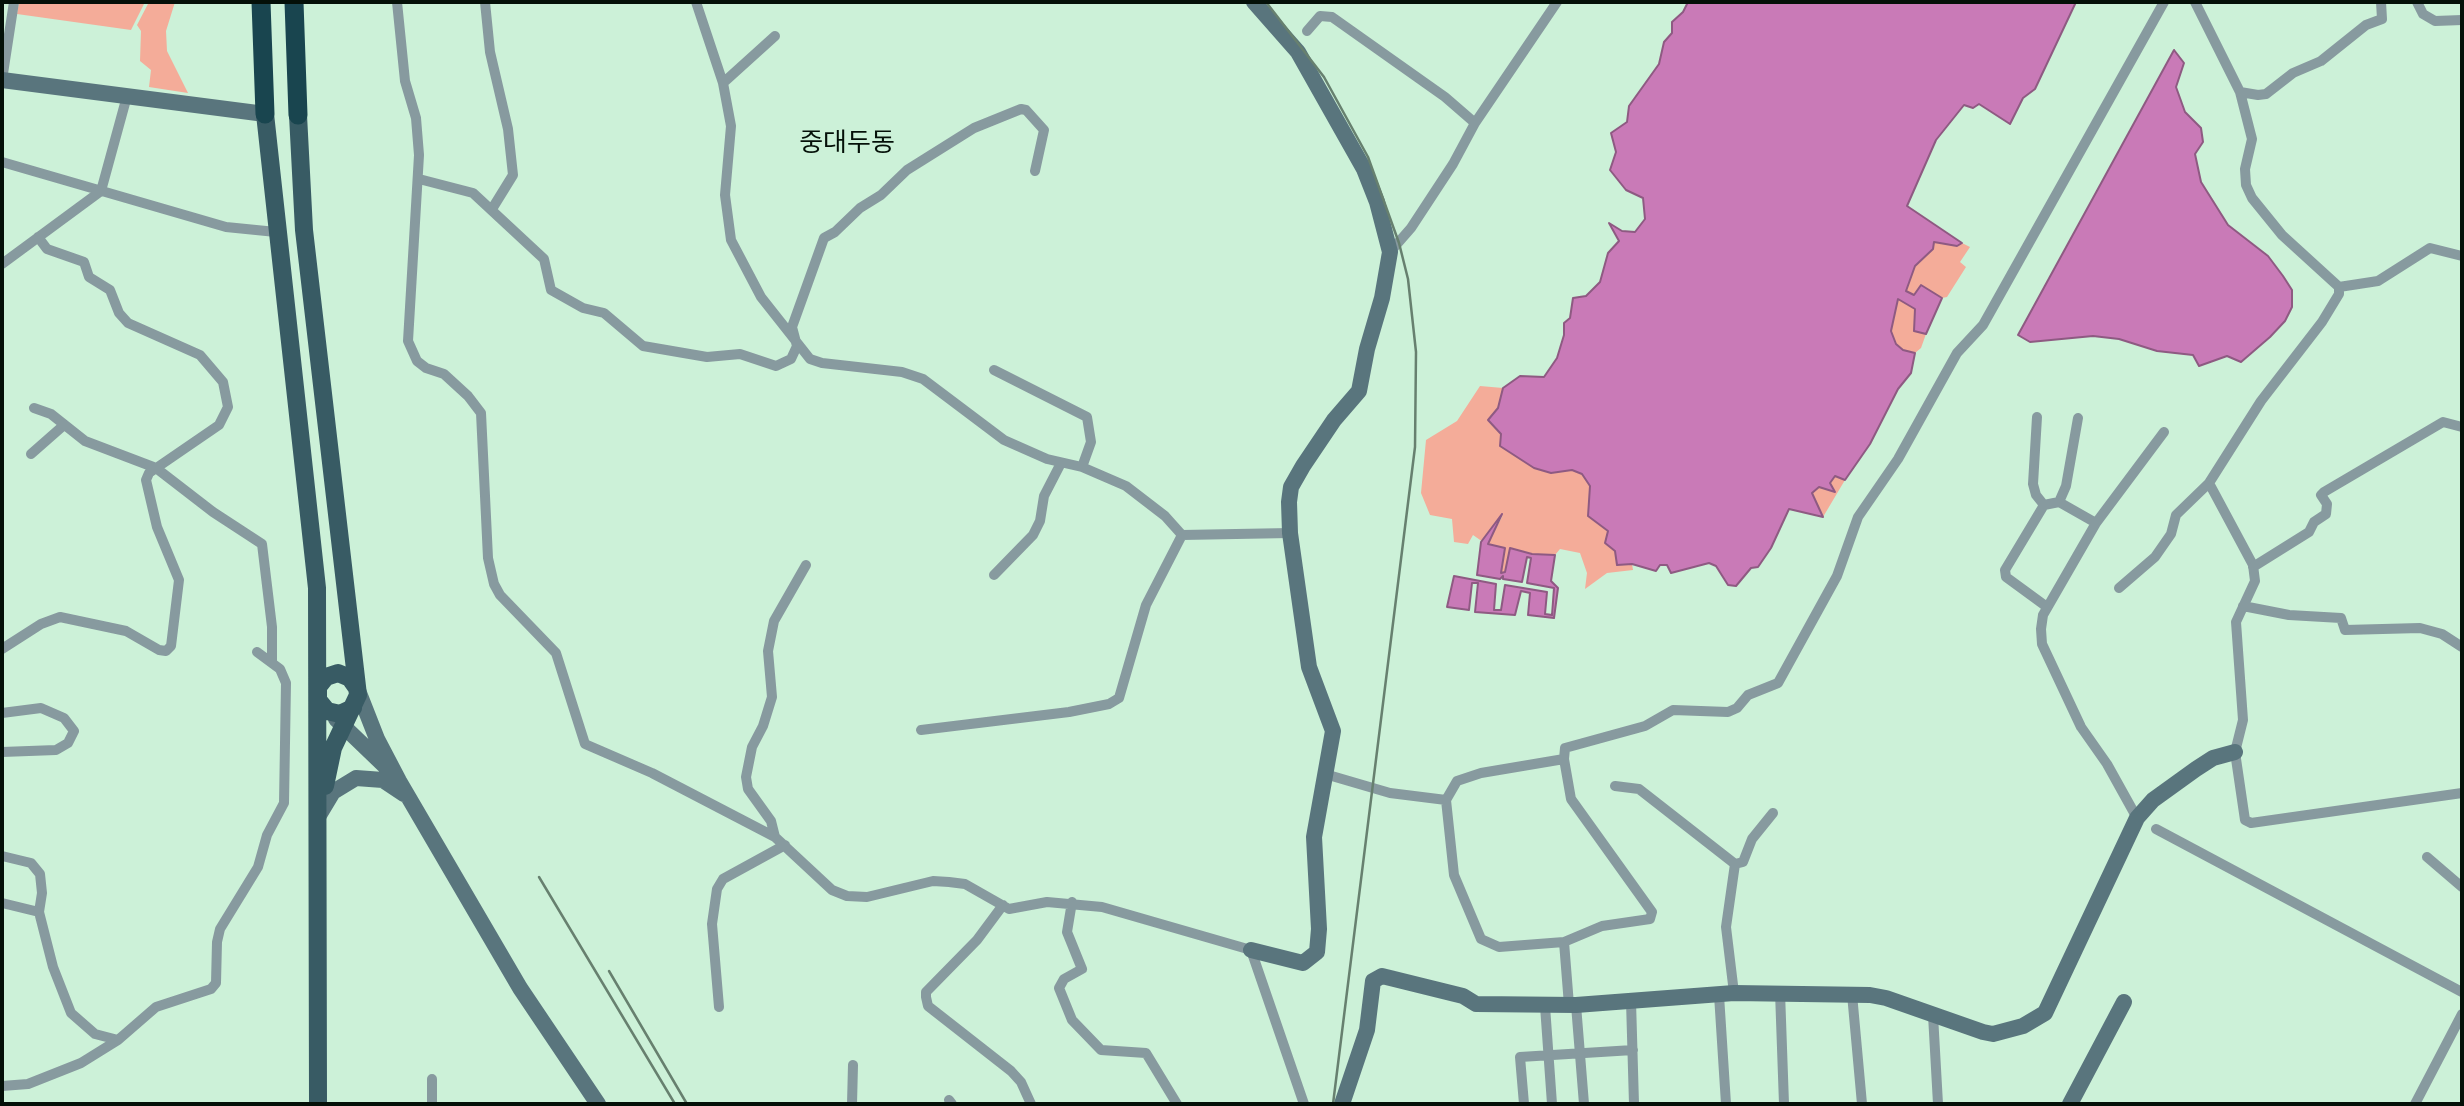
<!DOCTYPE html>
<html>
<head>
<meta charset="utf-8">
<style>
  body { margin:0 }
  #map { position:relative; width:2464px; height:1106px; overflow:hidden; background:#ccf1d8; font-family:"Public Sans",sans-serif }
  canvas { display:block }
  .frame { position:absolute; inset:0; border:4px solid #041008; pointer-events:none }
</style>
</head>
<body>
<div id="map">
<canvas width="2464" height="1106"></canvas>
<div class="frame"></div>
</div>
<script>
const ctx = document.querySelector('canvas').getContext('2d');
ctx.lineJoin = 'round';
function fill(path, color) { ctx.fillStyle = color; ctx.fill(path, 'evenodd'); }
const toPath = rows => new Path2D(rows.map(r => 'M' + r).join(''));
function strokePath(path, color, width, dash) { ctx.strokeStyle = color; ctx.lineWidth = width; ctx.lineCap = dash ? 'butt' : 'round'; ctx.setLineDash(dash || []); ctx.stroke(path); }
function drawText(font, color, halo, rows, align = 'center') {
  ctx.font = font + ' "Public Sans","Noto Sans KR",sans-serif'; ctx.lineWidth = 5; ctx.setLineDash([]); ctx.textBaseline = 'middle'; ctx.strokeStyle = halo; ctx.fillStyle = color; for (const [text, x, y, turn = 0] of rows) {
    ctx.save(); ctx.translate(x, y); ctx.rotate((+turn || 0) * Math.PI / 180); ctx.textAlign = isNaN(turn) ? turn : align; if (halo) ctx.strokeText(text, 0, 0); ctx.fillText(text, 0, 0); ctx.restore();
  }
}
const green = toPath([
  [19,2,145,2,131,30,17,14],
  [149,2,175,2,166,31,167,51,188,93,149,87,151,70,140,61,141,31,137,25],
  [1934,242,1957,246,1962,243,1970,247,1960,262,1966,267,1947,297,1942,298,1921,286,1914,295,1906,291,1915,266,1933,249],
  [1898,298,1915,309,1914,331,1926,334,1921,348,1915,353,1903,350,1896,344,1891,331],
  [1480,386,1503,388,1498,408,1489,420,1501,434,1500,446,1534,468,1551,473,1572,470,1582,474,1590,486,1588,516,1609,531,1632,564,1633,570,1607,573,1585,589,1587,573,1580,553,1560,549,1555,555,1532,554,1510,548,1505,573,1501,573,1487,545,1503,515,1483,542,1473,535,1468,544,1454,542,1452,519,1430,515,1421,493,1426,440,1457,421],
  [1835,475,1845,480,1823,517,1812,493,1819,486,1835,492,1830,483]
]);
const water = toPath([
  [1688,2,2076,2,2035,89,2023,98,2010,124,1979,104,1973,108,1964,105,1936,140,1907,206,1962,243,1957,246,1934,242,1933,249,1915,266,1906,291,1914,295,1921,285,1942,298,1926,334,1914,331,1915,309,1898,299,1891,331,1896,344,1903,350,1915,353,1911,373,1898,389,1870,444,1845,480,1835,476,1830,483,1835,492,1819,487,1812,493,1823,517,1789,509,1771,548,1758,567,1751,568,1736,586,1728,585,1716,566,1709,563,1671,573,1667,565,1660,565,1656,571,1632,564,1617,565,1615,551,1605,543,1608,531,1588,516,1590,486,1582,474,1572,470,1551,473,1534,468,1500,446,1501,434,1488,420,1498,408,1503,388,1520,376,1544,377,1557,358,1564,335,1564,323,1570,318,1573,298,1586,296,1600,282,1608,253,1619,241,1609,223,1622,231,1635,232,1645,219,1643,198,1626,190,1610,170,1616,152,1611,133,1627,122,1629,106,1659,64,1664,42,1672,33,1672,22,1683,12,1688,2],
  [2174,50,2184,63,2176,87,2185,112,2201,128,2203,142,2195,154,2201,182,2228,225,2268,256,2283,276,2292,290,2292,307,2285,321,2270,337,2241,362,2227,356,2199,366,2193,355,2157,351,2119,339,2093,336,2030,342,2018,335,2174,50],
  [1502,514,1488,544,1505,548,1501,573,1505,572,1510,548,1532,554,1555,555,1551,581,1558,588,1554,618,1528,615,1530,593,1521,591,1515,615,1475,612,1478,583,1472,583,1469,610,1447,607,1454,576,1496,584,1494,610,1501,610,1505,585,1547,592,1545,614,1552,615,1554,588,1527,583,1531,558,1527,557,1522,582,1503,579,1503,576,1500,579,1477,575,1481,542,1502,514]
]);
const street = toPath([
  [397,2,405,81,416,118,419,155,408,341,417,361,426,368,444,374,468,396,481,413,488,558,494,584,500,595,556,653,585,744,652,773,775,837,832,890,847,896,867,897,933,881,949,882,965,884,1009,909,1047,902,1102,907,1251,950,1304,1104],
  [485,2,490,52,508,129,513,175,492,209],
  [696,2,723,83,731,126,725,195,731,240,761,297,810,359,822,363,902,372,923,379,1004,440,1047,459,1082,467,1126,486,1165,516,1182,535,1290,533],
  [2417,2,2423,14,2435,21,2462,20],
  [1307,31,1320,16,1332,17,1445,97,1475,123],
  [2,80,14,2],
  [723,83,775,36],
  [2240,92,2258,95,2266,94,2293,73,2321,61,2366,25,2382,19,2381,2],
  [2,162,226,227,276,232],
  [419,179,473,193,544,259,551,290,583,308,604,313,643,346,707,357,740,354,776,366,791,359,797,346,792,327,824,238,835,232,860,208,881,195,907,170,974,128,1021,109,1026,110,1044,130,1035,171],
  [1390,252,1411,228,1453,164,1475,123,1557,2],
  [2,264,101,191,127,96],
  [2339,287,2378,281,2430,248,2462,256],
  [994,370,1087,417,1091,442,1082,467],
  [34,408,51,414,85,441,156,468,213,512,262,544,272,627,272,663],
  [2037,417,2033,484,2036,495,2044,505],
  [31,454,64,425],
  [2209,483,2253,565,2255,581,2236,622,2243,720,2235,752,2245,820,2251,823,2462,793],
  [2059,502,2066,486,2078,418],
  [2253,567,2309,532,2314,522,2326,514,2327,504,2321,495,2324,492,2443,422,2462,427],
  [994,575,1033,535,1040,521,1044,496,1061,463],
  [2119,588,2155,557,2171,534,2176,515,2209,483,2261,401,2322,322,2339,294,2339,287,2282,235,2252,198,2246,185,2245,169,2252,139,2240,92,2195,2],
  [2243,606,2289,615,2341,618,2345,630,2420,628,2442,634,2462,647],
  [2047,607,2006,577,2005,570,2044,505,2059,502,2096,523],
  [2,649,41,624,60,617,126,631,159,650,166,651,171,646,179,580,157,527,146,480,149,473,219,425,228,407,223,382,200,355,128,323,119,313,110,290,89,277,84,262,47,249,38,237],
  [2,713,41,708,64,718,74,731,68,743,56,750,2,752],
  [921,730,1069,712,1109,704,1119,698,1146,605,1182,535],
  [1564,759,1571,799,1652,912,1650,919,1602,926,1564,942,1499,947,1481,939,1454,875,1446,800,1457,781,1481,773,1564,759,1565,748,1645,726,1673,710,1728,712,1737,708,1748,695,1778,683,1837,576,1858,517,1898,459,1957,353,1983,325,2164,2],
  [1325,774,1390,793,1446,800],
  [1615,786,1639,789,1735,864],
  [2137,818,2107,764,2081,727,2042,644,2041,629,2043,615,2096,523,2164,432],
  [2156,829,2462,992],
  [775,837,771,821,748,789,746,777,752,747,763,726,772,697,768,651,774,621,806,565],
  [2,856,31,863,40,874,42,893,39,912,53,967,71,1013,95,1034,118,1040],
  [2427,857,2462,887],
  [1072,902,1067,932,1082,969,1064,979,1059,988,1072,1020,1101,1050,1146,1053,1177,1104],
  [2,903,39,912],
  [1003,905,977,940,926,992,926,997,928,1006,1011,1071,1021,1082,1031,1104],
  [1564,942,1569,1005],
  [1780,992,1784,1104],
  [1734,993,1726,927,1735,864,1743,862,1752,839,1773,813],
  [1852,994,1862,1104],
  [1719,995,1726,1104],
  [1631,1001,1634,1104],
  [1576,1005,1584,1104],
  [1545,1006,1552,1104],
  [719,1007,712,924,717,889,723,879,785,845],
  [1933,1015,1938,1104],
  [2,1086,28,1084,81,1063,118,1040,156,1007,211,989,216,983,217,942,220,929,258,867,267,835,284,803,286,683,280,669,257,652],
  [949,1100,952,1104],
  [432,1104,432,1079],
  [852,1104,853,1065],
  [1524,1104,1520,1057,1633,1050],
  [2415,1104,2462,1014]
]);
const secondary = toPath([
  [2,80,265,114],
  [357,688,377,739,399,781,520,988,598,1104],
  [336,719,388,769],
  [318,817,333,792,356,778,383,780,404,794],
  [1251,950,1303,963,1317,952,1319,929,1314,837,1333,731,1309,667,1290,533,1289,502,1291,487,1303,466,1334,420,1359,391,1367,349,1382,298,1390,252,1377,202,1364,169,1298,52,1254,2],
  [1342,1104,1367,1030,1373,981,1382,976,1463,996,1476,1004,1576,1005,1734,993,1870,995,1886,998,1983,1032,1993,1034,2023,1026,2045,1013,2137,818,2153,800,2196,769,2213,758,2235,752],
  [2070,1104,2124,1002]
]);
const primary = toPath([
  [265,114,317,588,318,1104],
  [298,115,304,230,358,695,333,748,325,786],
  [353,708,340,714,327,711,318,700,318,687,326,677,338,673,350,678,357,688]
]);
const highway = toPath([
  [261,2,265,114],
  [294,2,298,115]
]);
const rail = toPath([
  [1266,2,1324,77,1368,157,1399,243,1408,279,1416,352,1415,447,1333,1104],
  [539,877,675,1104],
  [609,971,687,1104]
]);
const quarterNames = [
  ["중대두동",847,143]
];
fill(green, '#f4ac99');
fill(water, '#c97ab7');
strokePath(water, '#8e5a82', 2);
strokePath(street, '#879a9f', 10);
strokePath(secondary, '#59757d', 16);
strokePath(primary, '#385b64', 18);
strokePath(highway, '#19454f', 19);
strokePath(rail, '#67806f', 2.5);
drawText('26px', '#041008', '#ccf1d8', quarterNames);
</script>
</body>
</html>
